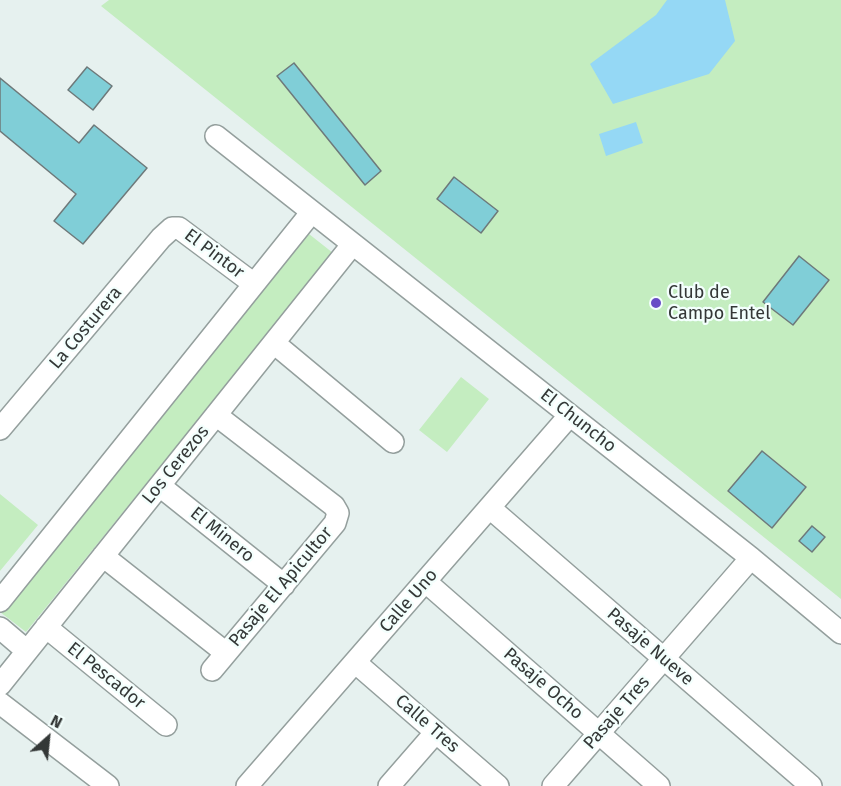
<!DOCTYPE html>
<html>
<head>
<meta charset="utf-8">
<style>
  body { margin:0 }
  #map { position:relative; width:841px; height:786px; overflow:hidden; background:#e6f1ef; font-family:"Fira Sans",sans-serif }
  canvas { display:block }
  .north { position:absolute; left:18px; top:708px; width:60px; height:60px; -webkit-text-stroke:4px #f3fffd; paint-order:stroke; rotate:27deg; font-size:16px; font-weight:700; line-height:24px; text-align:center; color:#343837 }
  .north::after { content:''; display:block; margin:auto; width:21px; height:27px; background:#343837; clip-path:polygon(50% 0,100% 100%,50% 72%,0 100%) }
</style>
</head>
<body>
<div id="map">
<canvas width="841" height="786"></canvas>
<div class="north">N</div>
</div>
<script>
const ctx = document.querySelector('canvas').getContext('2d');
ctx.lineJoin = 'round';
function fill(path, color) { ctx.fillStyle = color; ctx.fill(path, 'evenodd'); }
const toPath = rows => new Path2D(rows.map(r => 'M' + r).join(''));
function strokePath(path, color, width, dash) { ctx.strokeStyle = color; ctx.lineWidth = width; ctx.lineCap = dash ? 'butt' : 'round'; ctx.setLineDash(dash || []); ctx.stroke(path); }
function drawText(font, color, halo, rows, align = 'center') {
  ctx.font = font + ' "Fira Sans",sans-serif'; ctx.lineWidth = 4.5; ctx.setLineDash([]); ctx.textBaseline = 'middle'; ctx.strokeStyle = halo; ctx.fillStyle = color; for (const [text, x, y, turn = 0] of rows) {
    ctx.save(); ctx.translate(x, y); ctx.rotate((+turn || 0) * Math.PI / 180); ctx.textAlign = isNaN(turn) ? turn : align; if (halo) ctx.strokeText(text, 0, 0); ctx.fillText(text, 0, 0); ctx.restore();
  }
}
const green = toPath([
  [109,0,841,0,841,599,101,6],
  [309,234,333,253,26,632,0,612],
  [461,377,489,399,447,452,419,430],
  [0,494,38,525,0,571]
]);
const water = toPath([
  [667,0,725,0,735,41,709,74,613,104,590,64,656,15],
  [636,122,643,143,606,156,599,134]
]);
const building = toPath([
  [294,63,381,171,365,185,277,76,294,63],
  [87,67,112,86,93,110,68,90,87,67],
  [0,78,79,143,94,125,147,168,83,244,54,221,76,194,0,131,0,78],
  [454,177,498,211,481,233,437,199,454,177],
  [799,256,829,280,793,325,763,302,799,256],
  [762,451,806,487,772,528,728,491,762,451],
  [812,526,825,537,812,552,799,541,812,526]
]);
const street = toPath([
  [216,136,751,558,841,633],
  [274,343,393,442],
  [0,429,161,238,172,228,179,228,254,284],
  [160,486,284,585],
  [490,508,811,786],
  [103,556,226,653],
  [426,582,659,786],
  [0,601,311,213],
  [46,627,166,725],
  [0,628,27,651],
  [356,663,498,786],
  [212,670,335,523,338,513,334,506,216,415],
  [0,685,352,245],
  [0,703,108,786],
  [247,786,570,415],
  [389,786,436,732],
  [553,786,751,558]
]);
const markers = [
  [656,303,6,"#684dc6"]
];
const streetNames = [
  ["El Pintor",214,254,37],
  ["La Costurera",86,328,-50],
  ["El Chuncho",578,421,38],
  ["Los Cerezos",176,465,-51],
  ["El Minero",222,535,39],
  ["Pasaje El Apicultor",281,587,-50],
  ["Calle Uno",409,601,-49],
  ["Pasaje Nueve",650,647,41],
  ["El Pescador",106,676,39],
  ["Pasaje Ocho",543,684,41],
  ["Pasaje Tres",617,713,-49],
  ["Calle Tres",427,724,41]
];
const poiNames = [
  ["Club de",668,293],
  ["Campo Entel",668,314]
];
fill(green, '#c4edc0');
fill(water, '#95d8f5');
fill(building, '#80ced7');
strokePath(building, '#6e797a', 1.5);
strokePath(street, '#949f9d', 24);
strokePath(street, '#fff', 21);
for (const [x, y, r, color] of markers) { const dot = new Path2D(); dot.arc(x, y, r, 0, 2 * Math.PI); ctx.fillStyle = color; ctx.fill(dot); strokePath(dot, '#f3fffd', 2); }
drawText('18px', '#343837', '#f3fffd', streetNames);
drawText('18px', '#343837', '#f3fffd', poiNames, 'left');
</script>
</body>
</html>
